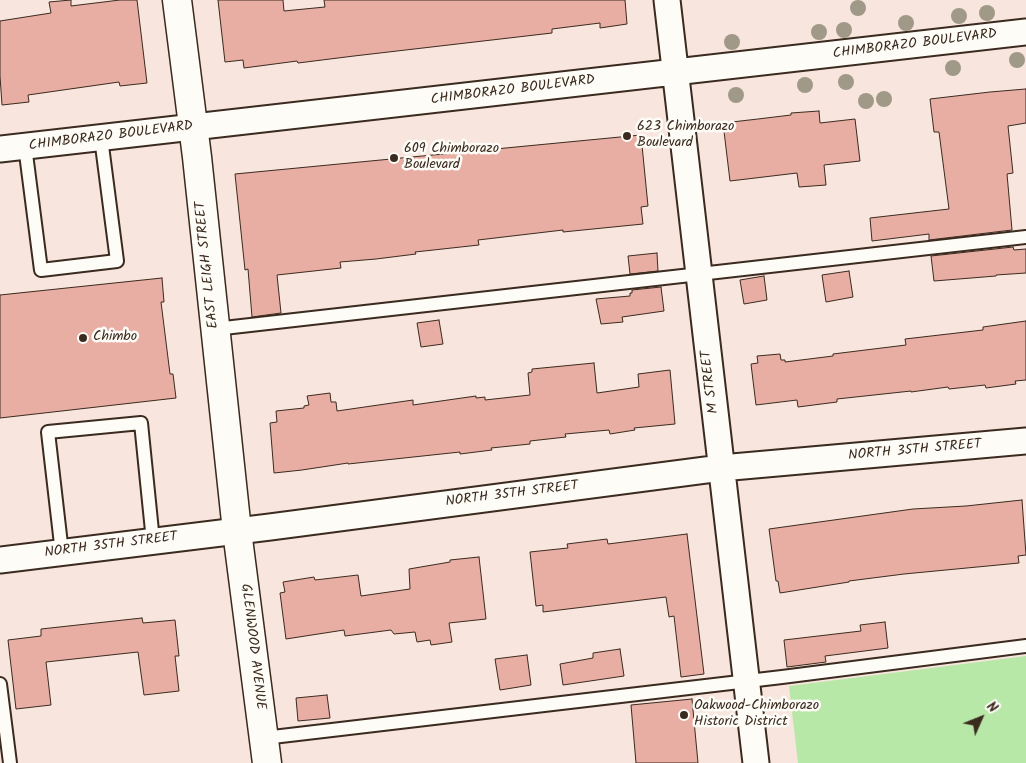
<!DOCTYPE html>
<html>
<head>
<meta charset="utf-8">
<style>
  body { margin:0 }
  #map { position:relative; width:1026px; height:763px; overflow:hidden; background:#f7e5de; font-family:Kalam,sans-serif }
  canvas { display:block }
  .north { position:absolute; left:956px; top:693px; width:50px; height:50px; -webkit-text-stroke:4px #fdfcf7; paint-order:stroke; rotate:46deg; font-size:14px; font-weight:700; line-height:20px; text-align:center; color:#3b2a1e }
  .north::after { content:''; display:block; margin:auto; width:18px; height:22px; background:#3b2a1e; clip-path:polygon(50% 0,100% 100%,50% 72%,0 100%) }
</style>
</head>
<body>
<div id="map">
<canvas width="1026" height="763"></canvas>
<div class="north">N</div>
</div>
<script>
const ctx = document.querySelector('canvas').getContext('2d');
ctx.lineJoin = 'round';
function fill(path, color) { ctx.fillStyle = color; ctx.fill(path, 'evenodd'); }
const toPath = rows => new Path2D(rows.map(r => 'M' + r).join(''));
function strokePath(path, color, width, dash) { ctx.strokeStyle = color; ctx.lineWidth = width; ctx.lineCap = dash ? 'butt' : 'round'; ctx.setLineDash(dash || []); ctx.stroke(path); }
function drawText(font, color, halo, rows, align = 'center') {
  ctx.font = font + ' Kalam,sans-serif'; ctx.lineWidth = 5; ctx.setLineDash([]); ctx.textBaseline = 'middle'; ctx.strokeStyle = halo; ctx.fillStyle = color; for (const [text, x, y, turn = 0] of rows) {
    ctx.save(); ctx.translate(x, y); ctx.rotate((+turn || 0) * Math.PI / 180); ctx.textAlign = isNaN(turn) ? turn : align; if (halo) ctx.strokeText(text, 0, 0); ctx.fillText(text, 0, 0); ctx.restore();
  }
}
const green = toPath([
  [1026,656,1026,763,798,763,789,686]
]);
const building = toPath([
  [71,0,71,6,120,0,137,0,147,83,120,86,119,82,28,95,29,102,2,105,0,76,0,21,51,13,49,2,71,0],
  [218,0,283,0,284,11,325,7,324,0,625,0,627,24,600,28,600,23,552,29,552,33,354,56,298,63,297,61,244,68,243,60,225,62,218,0],
  [1026,89,1026,123,1008,126,1013,173,1007,174,1012,230,929,240,929,234,872,241,870,218,949,209,939,132,934,132,930,99,990,92,1026,89],
  [819,111,820,123,855,119,860,161,824,165,826,185,799,187,797,173,730,181,723,123,758,119,791,115,791,113,819,111],
  [641,135,648,206,641,207,643,224,563,232,563,230,478,240,479,245,415,252,416,254,376,259,340,262,341,268,277,275,281,313,252,317,248,269,245,270,235,174,641,135],
  [1013,247,1014,250,1026,249,1026,273,996,275,996,276,934,281,931,256,1013,247],
  [657,253,658,271,630,274,628,256,657,253],
  [849,271,853,297,826,302,822,275,849,271],
  [764,276,767,300,744,304,740,280,764,276],
  [162,278,164,302,161,302,170,374,173,374,176,398,0,418,0,295,162,278],
  [661,287,664,311,622,317,623,322,601,324,596,299,630,296,630,293,632,293,632,290,661,287],
  [439,320,443,344,421,347,417,323,439,320],
  [1026,321,1026,380,1015,381,1016,384,986,388,985,385,949,389,948,387,911,392,911,391,837,399,837,402,798,407,797,400,756,405,751,364,758,363,757,356,780,354,781,360,785,360,785,362,833,356,833,354,906,345,905,339,983,330,983,327,1026,321],
  [594,363,597,393,639,387,638,374,670,370,675,424,634,428,635,430,610,434,609,430,565,434,566,437,530,441,530,444,491,448,492,450,460,454,460,452,348,464,348,463,302,470,274,473,270,423,277,422,276,411,304,408,304,406,309,405,307,396,330,393,331,402,336,402,337,411,413,400,413,405,476,396,476,398,485,397,485,400,530,395,528,373,532,372,532,369,594,363],
  [1022,500,1026,555,1018,556,1019,563,904,574,849,581,849,582,780,593,778,581,776,581,769,529,913,509,966,506,1022,500],
  [687,534,704,674,681,677,674,616,669,617,666,597,543,612,543,605,536,606,530,552,568,548,567,544,607,539,608,544,687,534],
  [479,557,486,619,449,623,452,642,431,645,430,640,417,642,415,632,394,634,391,630,345,636,344,630,286,639,280,593,285,592,283,582,314,577,315,580,358,575,361,596,410,589,409,569,450,562,450,560,479,557],
  [142,618,143,623,175,620,179,656,175,656,179,691,144,695,138,652,46,662,51,705,16,709,8,640,41,636,41,629,142,618],
  [885,622,888,648,825,656,826,662,787,667,784,640,861,631,860,625,885,622],
  [620,649,624,676,563,685,560,664,593,658,593,653,620,649],
  [527,655,531,685,500,690,495,659,527,655],
  [327,695,330,718,298,721,296,698,327,695],
  [692,699,698,763,636,763,631,705,692,699]
]);
const lane = toPath([
  [25,146,41,270,117,261,101,138],
  [215,329,1026,237],
  [62,553,48,432,141,423,153,541],
  [0,684,10,763],
  [264,738,782,677,1026,646]
]);
const street = toPath([
  [667,0,756,763],
  [0,149,1026,32],
  [0,560,270,527,721,468,1026,441]
]);
const secondary = toPath([
  [177,0,197,157,237,531,267,763]
]);
const trees = [
  [858,8],
  [987,13],
  [959,16],
  [906,23],
  [844,30],
  [819,32],
  [732,42],
  [1017,60],
  [953,68],
  [846,82],
  [805,85],
  [736,95],
  [884,99],
  [866,101]
];
const markers = [
  [627,136,5,"#3b2a1e"],
  [394,158,5,"#3b2a1e"],
  [83,338,5,"#3b2a1e"],
  [684,715,5,"#3b2a1e"]
];
const streetNames = [
  ["CHIMBORAZO BOULEVARD",915,45,-7],
  ["CHIMBORAZO BOULEVARD",513,91,-7],
  ["CHIMBORAZO BOULEVARD",111,137,-7],
  ["EAST LEIGH STREET",208,265,-96],
  ["M STREET",711,382,-97],
  ["NORTH 35TH STREET",915,451,-5],
  ["NORTH 35TH STREET",512,495,-7],
  ["NORTH 35TH STREET",111,546,-7],
  ["GLENWOOD AVENUE",252,647,83]
];
const poiNames = [
  ["623 Chimborazo",637,128],
  ["Boulevard",637,144],
  ["609 Chimborazo",404,150],
  ["Boulevard",404,166],
  ["Chimbo",93,338],
  ["Oakwood-Chimborazo",694,707],
  ["Historic District",694,723]
];
fill(green, '#b8e8a8');
fill(building, '#e8aea4');
strokePath(building, '#3b2a1e', 1);
strokePath(lane, '#3b2a1e', 16);
strokePath(street, '#3b2a1e', 29);
strokePath(secondary, '#3b2a1e', 31);
strokePath(lane, '#fdfcf7', 12);
strokePath(street, '#fdfcf7', 25);
strokePath(secondary, '#fdfcf7', 28);
ctx.fillStyle = '#a19987';
for (const [x, y] of trees) { ctx.beginPath(); ctx.arc(x, y, 8, 0, 2 * Math.PI); ctx.fill(); }
for (const [x, y, r, color] of markers) { const dot = new Path2D(); dot.arc(x, y, r, 0, 2 * Math.PI); ctx.fillStyle = color; ctx.fill(dot); strokePath(dot, '#fdfcf7', 2); }
drawText('14px', '#3b2a1e', '#fdfcf7', streetNames);
drawText('14px', '#3b2a1e', '#fdfcf7', poiNames, 'left');
</script>
</body>
</html>
